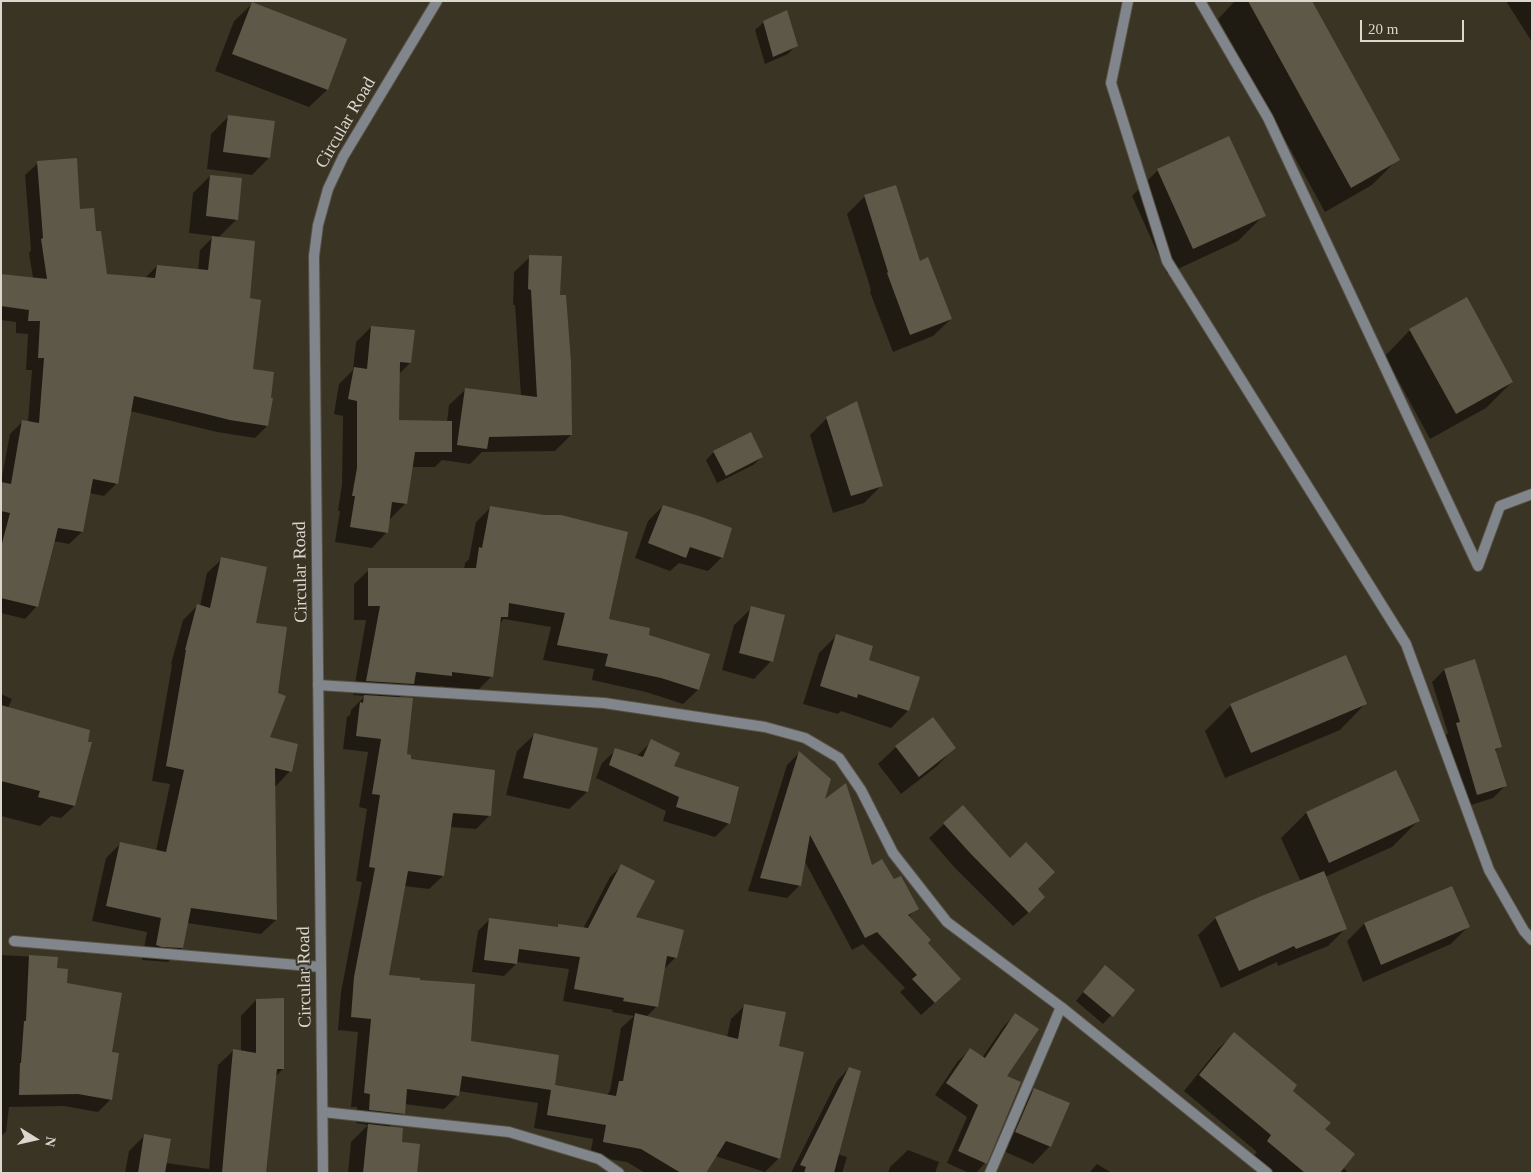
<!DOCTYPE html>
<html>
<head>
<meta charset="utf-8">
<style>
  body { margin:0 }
  #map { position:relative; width:1533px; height:1174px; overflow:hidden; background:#3a3425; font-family:"Times New Roman",serif }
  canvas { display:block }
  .frame { position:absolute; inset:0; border:2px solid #dbd7ce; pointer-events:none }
  .north { position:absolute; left:10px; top:1114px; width:50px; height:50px; -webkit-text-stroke:4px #3a3425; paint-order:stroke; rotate:100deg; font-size:14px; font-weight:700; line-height:20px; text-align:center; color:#dbd7ce }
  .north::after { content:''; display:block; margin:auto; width:18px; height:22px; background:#dbd7ce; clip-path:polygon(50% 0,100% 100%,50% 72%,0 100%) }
  .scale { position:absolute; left:1360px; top:20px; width:104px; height:22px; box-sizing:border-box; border:2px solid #dbd7ce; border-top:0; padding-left:6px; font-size:15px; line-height:18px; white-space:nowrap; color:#dbd7ce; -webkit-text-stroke:4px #3a3425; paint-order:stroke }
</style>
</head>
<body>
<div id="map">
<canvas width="1533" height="1174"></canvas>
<div class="frame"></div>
<div class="north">N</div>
<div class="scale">20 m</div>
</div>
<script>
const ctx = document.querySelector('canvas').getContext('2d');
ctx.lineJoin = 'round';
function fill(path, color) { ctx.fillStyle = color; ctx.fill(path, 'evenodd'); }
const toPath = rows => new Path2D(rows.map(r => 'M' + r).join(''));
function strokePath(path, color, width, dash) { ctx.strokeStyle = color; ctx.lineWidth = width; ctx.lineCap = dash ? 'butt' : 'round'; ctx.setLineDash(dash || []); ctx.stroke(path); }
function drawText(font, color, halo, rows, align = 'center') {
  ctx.font = font + ' "Times New Roman",serif'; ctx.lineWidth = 4; ctx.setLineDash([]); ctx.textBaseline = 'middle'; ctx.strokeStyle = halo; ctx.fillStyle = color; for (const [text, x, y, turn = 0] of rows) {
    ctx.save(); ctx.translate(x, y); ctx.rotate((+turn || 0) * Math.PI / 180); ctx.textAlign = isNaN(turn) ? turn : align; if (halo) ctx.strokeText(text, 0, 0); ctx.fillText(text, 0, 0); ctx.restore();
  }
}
const shadow = toPath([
  [1235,1,1310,1,1398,159,1372,185,1325,212,1218,19],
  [1506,1,1532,1,1532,42],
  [252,4,346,40,327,90,309,107,215,71,234,21],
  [764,22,796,45,788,54,765,64,755,30],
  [229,116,269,158,252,175,207,169,211,134],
  [38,163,79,211,95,233,106,275,145,278,157,266,198,271,200,250,214,236,189,233,193,193,210,176,237,219,218,238,248,300,252,370,269,399,271,399,267,426,255,438,217,432,130,411,116,484,104,496,89,493,82,532,69,544,53,541,37,606,25,619,1,613,1,482,10,434,23,421,28,422,32,370,26,370,28,334,16,333,16,322,1,320,1,275,33,278,29,253,31,250,25,175],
  [1158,170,1264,215,1238,241,1167,274,1132,196],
  [865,196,919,262,951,319,933,336,893,352,870,292,871,290,847,214],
  [530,257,559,297,571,435,555,451,482,452,470,464,442,460,435,467,412,467,406,503,390,519,389,519,387,532,372,548,335,542,340,511,338,511,342,484,343,416,334,414,339,384,353,370,356,342,371,327,410,363,398,375,398,421,447,422,449,405,465,390,521,396,515,305,513,305,514,272],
  [1410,330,1512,382,1486,408,1430,439,1385,356],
  [827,418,881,486,864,503,833,513,810,435],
  [714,452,762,457,753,465,717,483,706,460],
  [663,506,722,557,708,571,679,563,670,571,635,558,648,521],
  [491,507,608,620,647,635,708,654,698,690,683,704,646,692,592,680,594,669,543,660,551,627,504,619,498,625,491,677,477,691,440,686,436,689,410,687,399,698,406,755,409,760,490,815,476,829,450,827,443,876,429,889,404,886,387,976,469,1043,554,1086,606,1096,610,1091,621,1028,634,1016,612,1012,613,1010,563,1001,569,969,516,962,516,964,504,976,472,972,478,931,490,919,556,928,559,925,583,929,610,877,622,865,634,917,675,958,663,970,657,1006,646,1017,727,1037,731,1019,745,1005,777,1047,779,1158,765,1172,715,1156,705,1173,645,1173,627,1162,590,1156,593,1139,534,1128,538,1103,458,1091,458,1095,444,1109,404,1104,404,1113,389,1127,401,1143,416,1173,348,1173,351,1142,368,1125,356,1123,357,1107,351,1107,358,1032,338,1030,341,992,362,882,356,881,367,809,359,807,368,752,343,749,347,717,350,715,351,710,365,696,353,695,366,620,354,620,354,584,369,570,464,570,465,563,469,559,476,522],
  [222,559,254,624,269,738,290,771,276,786,274,786,276,920,261,934,187,923,182,948,168,962,142,960,147,932,92,921,106,858,120,844,156,851,170,784,152,781,172,665,171,664,183,620,198,605,200,606,207,573],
  [752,608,771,661,754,679,722,670,734,625],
  [836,636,867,660,908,711,891,728,841,711,838,714,803,704,819,653],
  [1474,660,1500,746,1494,752,1505,786,1493,798,1465,807,1445,736,1448,733,1432,682,1444,670],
  [1,694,12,699,8,708,74,806,61,818,51,816,40,826,1,816],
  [1365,704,1340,730,1225,778,1205,731,1231,705],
  [535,734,587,792,569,809,506,795,517,751],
  [652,741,672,767,729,823,715,837,663,821,666,811,596,778,602,763,616,750,637,756],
  [896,747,954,748,937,766,901,794,878,764],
  [800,752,823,802,871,867,893,881,917,908,908,917,927,943,947,992,921,1015,900,992,905,988,863,944,852,950,804,860,800,885,787,898,748,891,787,765],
  [1306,813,1418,821,1392,847,1325,877,1345,929,1328,946,1278,966,1277,962,1221,988,1198,935,1216,918,1301,882,1281,838],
  [944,824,1036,889,1029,912,1013,926,955,868,929,838],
  [1364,924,1468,927,1451,944,1363,982,1347,941],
  [1,955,56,958,56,969,111,1053,111,1099,98,1112,64,1106,9,1107,6,1132,1,1136],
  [1097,975,1133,991,1103,1024,1076,1001],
  [256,1000,283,1069,275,1077,264,1173,125,1173,129,1151,144,1136,166,1163,209,1169,218,1065,234,1050,241,1051,241,1016],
  [1015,1015,1005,1077,985,1163,976,1173,969,1173,947,1163,967,1117,935,1095,958,1061,970,1050,982,1058,1004,1026],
  [1234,1034,1291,1091,1324,1129,1343,1167,1348,1173,1271,1173,1252,1157,1257,1152,1184,1091,1218,1049],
  [849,1068,838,1154,847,1157,842,1173,791,1173,837,1081],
  [1034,1089,1050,1146,1033,1164,999,1149,1017,1106],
  [908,1150,939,1162,935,1173,888,1173,890,1167],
  [1097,1164,1112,1173,1089,1173]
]);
const building = toPath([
  [1248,1,1312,1,1400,160,1351,188],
  [252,2,347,39,328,90,232,54],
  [787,10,798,46,773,57,763,21],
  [228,115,275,121,270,158,223,152],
  [1229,136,1266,216,1193,249,1157,169],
  [77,158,80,209,94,208,96,231,101,231,107,274,155,278,157,265,208,270,212,236,255,241,250,298,261,300,253,369,274,372,271,398,273,398,268,426,230,420,134,396,118,484,93,479,83,532,58,528,38,607,1,598,1,547,10,513,1,511,1,482,11,484,22,420,39,423,44,358,38,358,40,321,28,321,29,310,1,306,1,274,47,279,41,239,43,238,37,161],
  [210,175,242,178,238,220,206,216],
  [896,185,920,261,928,257,952,319,910,335,887,273,888,272,864,195],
  [529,255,562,256,560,295,566,295,571,362,572,435,489,437,487,449,457,445,465,388,537,397,531,290,528,289],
  [1467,297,1513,382,1456,414,1409,329],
  [371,326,415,330,411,363,400,362,399,420,452,421,452,452,415,452,407,504,392,502,388,533,350,527,355,496,352,496,357,468,357,401,348,399,354,367,367,369],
  [857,401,883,486,851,496,826,417],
  [751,432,763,457,726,476,713,451],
  [663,505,699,516,732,528,723,558,690,547,686,558,648,543],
  [490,506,544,515,561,515,628,532,609,619,650,628,649,635,710,654,699,690,661,678,605,666,608,654,557,645,565,613,509,603,508,617,501,617,493,677,452,672,452,676,416,672,414,684,366,681,380,606,368,606,368,568,476,568,479,547,482,548],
  [221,557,267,567,256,623,287,627,278,693,286,696,270,737,298,744,292,772,275,768,277,920,191,908,183,948,162,947,156,945,161,918,106,906,120,842,166,852,184,770,166,766,186,650,185,650,197,604,210,608],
  [751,606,785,615,773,662,739,653],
  [836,634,873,646,869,660,920,677,909,711,858,694,857,698,820,686],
  [1346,655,1367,704,1251,753,1230,704],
  [1475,659,1502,747,1495,749,1507,786,1477,795,1456,723,1460,722,1444,669],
  [364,695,413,698,407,754,411,755,411,759,495,770,491,816,453,813,444,876,408,871,389,975,420,978,420,980,475,984,471,1041,559,1055,555,1085,616,1096,619,1081,623,1081,635,1013,738,1039,744,1004,786,1012,779,1046,804,1052,780,1159,726,1141,706,1173,681,1173,641,1149,603,1142,606,1125,547,1115,551,1090,462,1076,459,1096,407,1089,405,1114,369,1110,370,1094,364,1093,371,1019,351,1017,354,977,375,868,369,867,380,795,372,794,381,739,356,736,360,702,363,703],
  [1,705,90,730,88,742,92,742,75,806,38,797,40,791,1,781],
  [933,717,956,748,919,777,895,746],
  [534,733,598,748,588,792,523,778],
  [651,739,680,753,674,766,739,787,730,824,676,807,679,797,609,765,615,748,643,757],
  [799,751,831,779,825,799,846,783,872,865,882,859,894,879,901,876,919,909,908,915,931,940,928,943,961,979,935,1003,912,979,917,975,877,932,865,938,810,835,801,886,760,878],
  [1396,770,1420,821,1329,863,1306,812],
  [963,805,1010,858,1026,842,1055,872,1038,889,1045,897,1029,913,970,853,943,823],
  [621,864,655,881,636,917,684,930,677,958,667,956,658,1007,623,1001,624,998,574,989,580,957,519,949,517,964,484,960,489,918,558,927,558,924,588,928],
  [1324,871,1347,929,1296,949,1294,946,1239,971,1215,917,1259,897],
  [1452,886,1470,927,1381,965,1364,923],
  [29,955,58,957,57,968,68,969,67,983,122,993,112,1052,119,1053,112,1100,78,1094,19,1095,20,1063,21,1063,24,1021,26,1021],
  [1105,965,1135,990,1113,1017,1083,992],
  [284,998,284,1069,277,1069,266,1173,222,1173,233,1049,256,1053,256,999],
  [1015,1013,1039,1029,1007,1076,1021,1082,987,1164,958,1151,978,1105,946,1083,970,1048,985,1058],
  [1234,1032,1297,1085,1293,1091,1331,1123,1325,1129,1355,1154,1340,1173,1305,1173,1267,1141,1271,1135,1199,1075],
  [849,1067,861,1071,834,1173,804,1173,806,1167,800,1165],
  [1034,1088,1070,1103,1051,1147,1015,1132],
  [368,1124,403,1128,402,1142,420,1144,417,1173,363,1173],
  [144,1134,171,1139,165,1173,138,1173]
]);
const minor = toPath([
  [1128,1,1111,83,1167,261,1406,644,1489,870,1524,931,1532,940],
  [1200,1,1268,118,1478,566],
  [1478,566,1500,506,1532,494],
  [318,685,604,703,765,727,805,738,839,758,861,790,893,853,947,922,1061,1007,1267,1173],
  [14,941,321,967],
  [323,1112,509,1132,599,1159,619,1173],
  [990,1173,1061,1007]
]);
const tertiary = toPath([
  [323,1173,314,256,318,225,328,189,343,157,437,1]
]);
const streetNames = [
  ["Circular Road",346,123,-60],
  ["Circular Road",301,572,-91],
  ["Circular Road",305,977,-91]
];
fill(shadow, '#0007');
fill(building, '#5e5848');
strokePath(minor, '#575143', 12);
strokePath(tertiary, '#575143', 12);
strokePath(minor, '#81858c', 10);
strokePath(tertiary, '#81858c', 10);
drawText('18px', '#dbd7ce', '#3a3425', streetNames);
</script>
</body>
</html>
